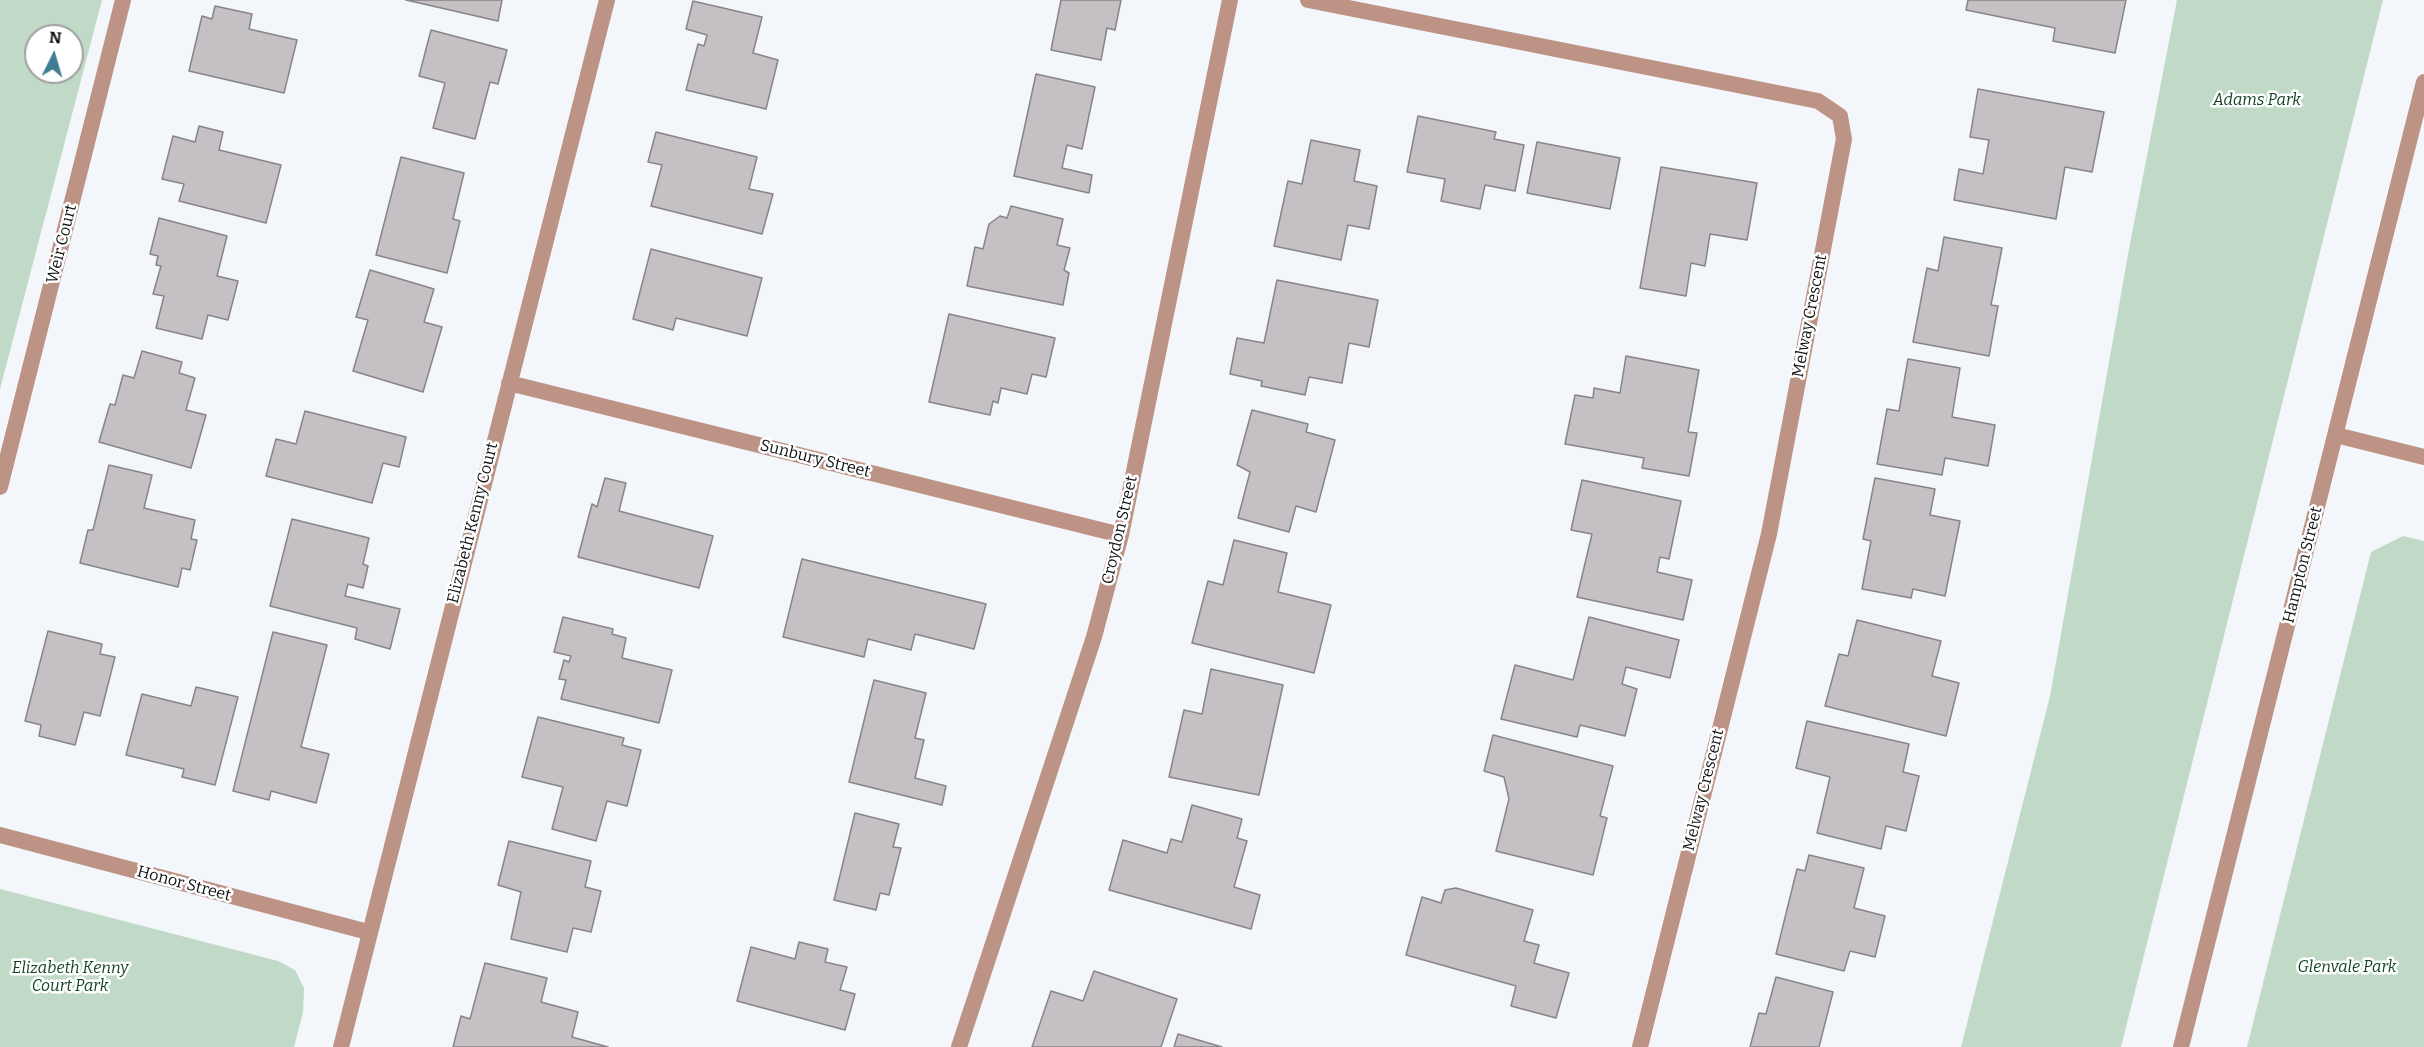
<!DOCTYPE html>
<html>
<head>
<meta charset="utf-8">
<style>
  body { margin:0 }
  #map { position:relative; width:2424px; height:1047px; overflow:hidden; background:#f3f6fa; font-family:Bitter,serif }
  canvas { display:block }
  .north { position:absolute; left:24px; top:24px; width:60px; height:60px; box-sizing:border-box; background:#fff; border:2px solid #9f9fa0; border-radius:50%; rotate:5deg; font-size:16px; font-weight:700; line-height:24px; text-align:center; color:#0f1011 }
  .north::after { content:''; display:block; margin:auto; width:21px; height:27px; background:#3f7b93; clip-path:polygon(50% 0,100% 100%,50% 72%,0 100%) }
</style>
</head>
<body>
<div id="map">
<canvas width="2424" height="1047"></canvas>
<div class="north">N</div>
</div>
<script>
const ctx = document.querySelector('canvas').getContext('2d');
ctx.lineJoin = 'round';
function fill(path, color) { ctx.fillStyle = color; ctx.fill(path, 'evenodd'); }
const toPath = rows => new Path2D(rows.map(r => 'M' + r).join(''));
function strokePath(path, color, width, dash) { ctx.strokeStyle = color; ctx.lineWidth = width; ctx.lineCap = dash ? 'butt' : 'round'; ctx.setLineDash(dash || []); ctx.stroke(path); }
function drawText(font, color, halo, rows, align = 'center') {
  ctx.font = font + ' Bitter,serif'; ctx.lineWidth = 5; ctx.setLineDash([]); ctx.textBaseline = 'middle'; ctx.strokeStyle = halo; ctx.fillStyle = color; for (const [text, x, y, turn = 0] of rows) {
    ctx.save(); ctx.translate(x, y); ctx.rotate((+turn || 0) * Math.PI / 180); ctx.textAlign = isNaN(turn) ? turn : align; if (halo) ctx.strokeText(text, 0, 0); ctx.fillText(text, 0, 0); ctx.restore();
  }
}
const green = toPath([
  [0,0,102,0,0,389],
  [36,36,72,36,72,72,36,72],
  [2177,0,2383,0,2121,1047,1961,1047,2050,696,2129,249],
  [2403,536,2424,541,2424,1047,2247,1047,2371,552],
  [0,889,278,961,295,970,304,988,303,1012,294,1047,0,1047]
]);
const building = toPath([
  [406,0,502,0,498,21,406,0],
  [1061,0,1121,0,1115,30,1107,28,1101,60,1051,50,1061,0],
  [1968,0,2126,0,2115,53,2053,41,2055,28,1966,10,1968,0],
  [693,1,762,17,753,53,778,60,766,109,686,90,698,44,704,46,707,35,686,29,693,1],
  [215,6,252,14,249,29,297,40,284,93,189,71,202,16,212,19,215,6],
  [431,30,507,50,498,84,490,82,475,139,433,128,445,83,419,76,431,30],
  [1036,74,1095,87,1082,149,1067,145,1062,168,1092,175,1089,193,1014,176,1036,74],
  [1978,89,2104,112,2092,172,2065,167,2056,219,1954,200,1959,169,1983,174,1989,140,1970,137,1978,89],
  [1418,116,1496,132,1494,139,1524,145,1515,191,1485,185,1480,209,1441,201,1445,179,1407,172,1418,116],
  [199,126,223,132,219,150,281,165,266,223,179,201,184,184,162,179,173,136,195,142,199,126],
  [656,132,757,157,749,189,773,194,762,234,651,206,662,165,648,162,656,132],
  [1311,140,1360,150,1354,181,1377,186,1369,229,1348,225,1341,260,1274,246,1288,181,1302,184,1311,140],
  [1537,142,1620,158,1610,209,1527,193,1537,142],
  [401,157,464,173,453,219,460,221,447,273,376,255,401,157],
  [1661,167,1757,183,1747,240,1710,234,1705,266,1691,263,1686,296,1640,288,1661,167],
  [1011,206,1063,219,1057,245,1070,248,1064,270,1069,273,1063,305,967,286,975,247,983,249,989,224,1000,216,1007,218,1011,206],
  [159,218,227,236,217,276,238,281,228,320,208,315,202,339,156,328,164,296,153,294,161,266,156,265,158,256,150,254,159,218],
  [1944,237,2002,248,1991,305,1998,306,1989,356,1913,342,1927,268,1938,271,1944,237],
  [651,249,762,278,747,336,676,318,673,330,633,319,651,249],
  [370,270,434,289,424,322,442,327,423,392,353,371,368,320,356,317,370,270],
  [1277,280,1378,300,1369,347,1349,343,1342,383,1309,377,1305,395,1261,386,1262,381,1230,374,1237,338,1264,343,1277,280],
  [949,314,1055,338,1046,377,1032,374,1027,394,1001,388,998,403,993,401,990,415,929,402,949,314],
  [142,351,182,362,179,373,195,378,186,410,206,415,191,468,99,442,110,404,115,405,123,375,134,378,142,351],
  [1626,356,1699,370,1688,432,1697,433,1689,476,1642,468,1644,458,1565,444,1575,395,1593,398,1594,388,1620,393,1626,356],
  [1908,359,1960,368,1952,417,1995,425,1988,466,1945,458,1942,475,1877,464,1887,409,1899,411,1908,359],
  [1252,410,1308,424,1306,432,1335,440,1316,512,1296,506,1289,532,1238,518,1250,472,1237,465,1252,410],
  [305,411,406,437,399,467,383,463,372,503,266,476,276,439,296,444,305,411],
  [109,465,152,475,144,508,195,520,191,539,197,540,190,570,182,568,178,587,80,563,88,530,93,530,109,465],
  [605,478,626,483,619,511,713,536,699,588,578,557,592,504,597,507,605,478],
  [1875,478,1935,489,1930,515,1960,521,1945,596,1913,589,1911,598,1862,589,1871,541,1863,539,1875,478],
  [1582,480,1681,501,1669,559,1660,557,1657,572,1692,580,1683,620,1577,597,1592,534,1571,530,1582,480],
  [292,519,369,538,363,564,368,566,363,588,348,584,345,596,400,609,390,649,355,639,357,628,270,606,292,519],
  [1234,540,1287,553,1278,592,1331,605,1314,673,1192,643,1208,581,1223,585,1234,540],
  [802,559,986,604,974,649,915,634,911,650,868,639,864,657,783,637,802,559],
  [563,617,613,629,612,634,626,638,622,658,672,670,659,723,561,699,566,680,559,679,564,660,569,662,571,656,554,652,563,617],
  [1589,617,1679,640,1670,678,1626,667,1622,684,1637,689,1625,736,1580,725,1577,737,1501,719,1515,665,1573,680,1589,617],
  [1857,620,1941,641,1932,676,1959,683,1946,736,1825,706,1839,654,1848,656,1857,620],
  [48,631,102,644,100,654,115,657,100,716,84,712,75,745,39,736,41,725,25,721,48,631],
  [273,632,327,645,301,747,329,754,316,803,271,791,269,800,233,791,273,632],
  [1211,669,1283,685,1259,795,1169,777,1184,710,1202,714,1211,669],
  [874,680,926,693,915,738,924,740,915,778,946,786,942,805,849,782,874,680],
  [196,687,238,697,215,785,182,777,184,769,126,755,142,694,191,706,196,687],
  [538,717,624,738,622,745,641,750,627,806,607,801,596,841,552,829,563,787,522,777,538,717],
  [1807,721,1909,744,1903,772,1919,776,1906,831,1886,826,1881,849,1817,833,1830,777,1796,768,1807,721],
  [1493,735,1613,766,1600,816,1607,818,1593,875,1496,851,1509,799,1504,777,1484,771,1493,735],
  [1192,805,1242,819,1237,838,1247,841,1234,887,1260,895,1251,929,1109,890,1123,840,1167,853,1171,839,1182,842,1192,805],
  [855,813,899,824,893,847,901,848,889,895,880,893,876,910,834,900,855,813],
  [509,841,591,861,585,887,601,891,591,932,573,928,567,952,511,939,521,892,498,885,509,841],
  [1809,855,1864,868,1854,908,1885,916,1875,957,1850,951,1844,971,1776,954,1797,869,1805,871,1809,855],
  [1456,888,1533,910,1524,941,1539,945,1534,963,1569,973,1556,1018,1511,1006,1516,986,1406,955,1422,897,1441,903,1445,890,1456,888],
  [799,942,828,949,825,962,847,967,840,990,855,994,845,1030,737,1001,751,947,795,959,799,942],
  [485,963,547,978,541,1002,578,1012,572,1037,608,1047,453,1047,461,1016,470,1019,485,963],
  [1094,971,1177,999,1161,1047,1032,1047,1051,991,1083,1001,1094,971],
  [1776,977,1833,992,1819,1047,1750,1047,1759,1013,1766,1014,1776,977],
  [1178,1034,1222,1047,1174,1047,1178,1034]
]);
const minor = toPath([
  [1308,0,1818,101,1840,116,1844,139,1769,534,1640,1047],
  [509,383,1121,535],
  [2336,435,2424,457],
  [0,487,123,0],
  [0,835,368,932],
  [341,1047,607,0],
  [959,1047,1094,637,1121,535,1230,0]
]);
const tertiary = toPath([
  [2181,1047,2424,82]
]);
const parkNames = [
  ["Adams Park",2257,101],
  ["Glenvale Park",2347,968],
  ["Elizabeth Kenny",70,969],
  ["Court Park",70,987]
];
const streetNames = [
  ["Weir Court",62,244,-76],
  ["Melway Crescent",1810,316,-79],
  ["Sunbury Street",815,459,14],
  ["Elizabeth Kenny Court",473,523,-76],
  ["Croydon Street",1120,530,-77],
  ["Hampton Street",2303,565,-76],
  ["Melway Crescent",1704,790,-76],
  ["Honor Street",184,884,15]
];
fill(green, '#c0dac7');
fill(building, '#c4c0c3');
strokePath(building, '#888487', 1.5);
strokePath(minor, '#bd9386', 16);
strokePath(tertiary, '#bd9386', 16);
drawText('italic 16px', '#144427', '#fff', parkNames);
drawText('16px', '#0f1011', '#fff', streetNames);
</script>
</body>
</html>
